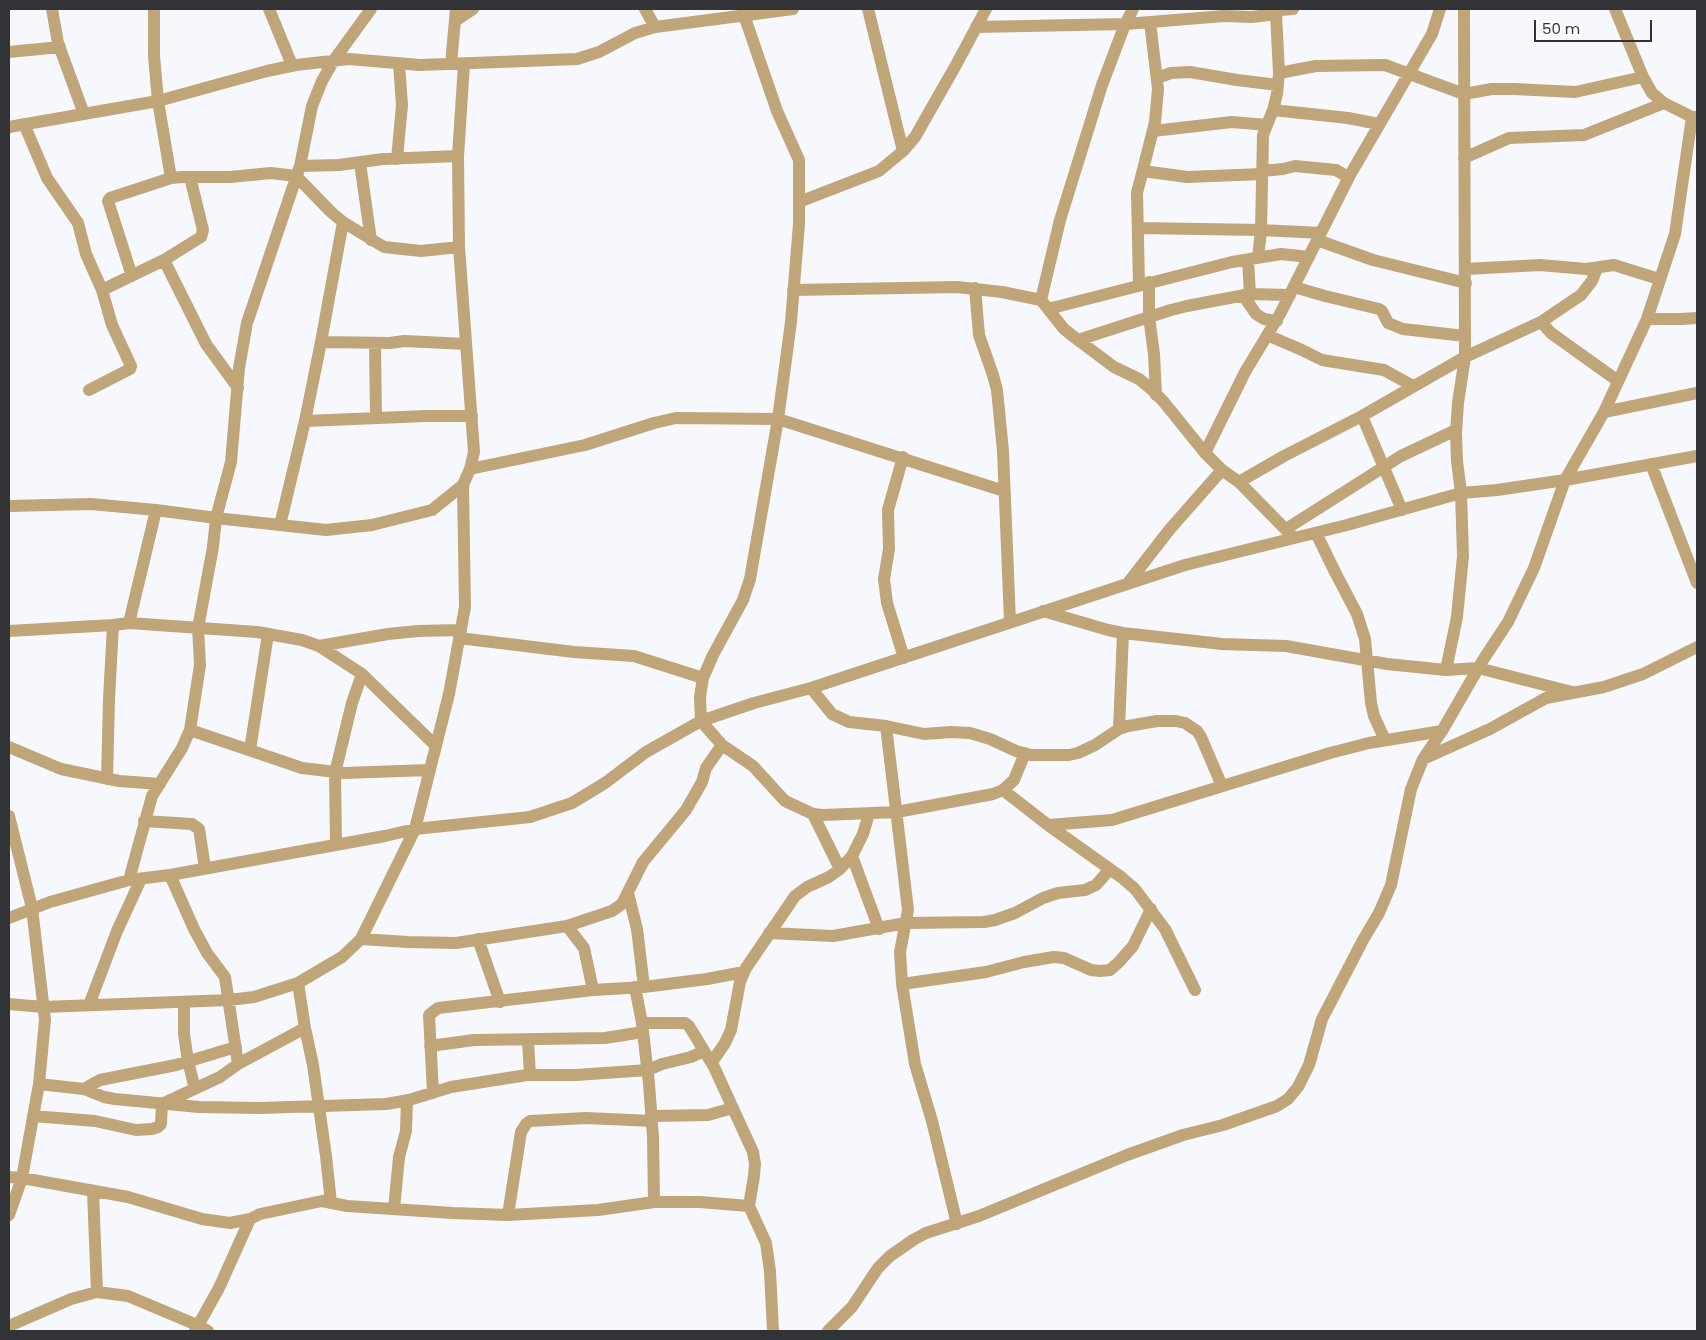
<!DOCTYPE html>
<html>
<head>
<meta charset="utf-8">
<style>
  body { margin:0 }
  #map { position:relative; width:1706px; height:1340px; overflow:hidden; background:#f7f8fe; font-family:Poppins,sans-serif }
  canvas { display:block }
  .frame { position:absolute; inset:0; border:10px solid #323337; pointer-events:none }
  .scale { position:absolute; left:1534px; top:20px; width:118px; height:22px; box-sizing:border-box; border:2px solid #323337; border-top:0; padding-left:6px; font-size:15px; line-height:18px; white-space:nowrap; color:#323337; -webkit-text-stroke:4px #fff; paint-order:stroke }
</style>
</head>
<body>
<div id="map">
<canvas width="1706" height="1340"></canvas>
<div class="frame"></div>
<div class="scale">50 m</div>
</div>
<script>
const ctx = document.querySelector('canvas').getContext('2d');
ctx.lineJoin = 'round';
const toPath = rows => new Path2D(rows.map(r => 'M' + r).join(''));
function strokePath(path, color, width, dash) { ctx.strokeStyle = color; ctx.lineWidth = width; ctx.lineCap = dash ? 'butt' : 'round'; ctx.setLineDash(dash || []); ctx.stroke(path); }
const street = toPath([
  [52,9,58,43,84,114],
  [154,9,154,56,158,101,171,178],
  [269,9,292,65],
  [645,9,655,27],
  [744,9,744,15,777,111,799,160,799,224,791,322,778,419,750,579,743,600,713,655,703,678,700,697,701,721,722,745,753,766,785,801,813,814,823,815,897,812,993,794,1003,790,1014,780,1025,753],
  [868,9,903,151],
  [1464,9,1465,357,1458,403,1456,433,1457,461,1461,493,1463,556,1457,617,1446,670,1478,668,1572,692],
  [1615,9,1643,77,1652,93,1664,103,1692,117,1697,117],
  [455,21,473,9],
  [976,27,1126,24,1224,16,1252,17,1276,14,1281,10,1293,9],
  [9,52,60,47],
  [451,64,456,9],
  [1279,73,1316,66,1385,65,1464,94,1492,89,1514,89,1575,92,1643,77],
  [1157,78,1171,73,1190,72,1237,80,1278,85],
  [1273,110,1348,118,1379,124],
  [24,124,47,178,78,223,86,254,102,290,112,325,131,366,130,369,89,390],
  [9,127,158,101,267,71,296,65,349,59,420,65,577,59,599,52,635,33,655,27,793,9],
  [1153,131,1232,122,1267,125],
  [1464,158,1509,138,1584,135,1664,103],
  [397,159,402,105,399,64],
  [360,163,371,240],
  [300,166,339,165,383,159,458,156],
  [1143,171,1187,177,1262,174],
  [1262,171,1283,169,1295,166,1336,170,1348,177],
  [799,202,879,171,903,151,915,137,956,65,986,9],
  [1138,228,1261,230,1321,233],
  [1317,240,1373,260,1466,283],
  [1258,258,1261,230,1263,135,1273,110,1277,94,1279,73,1276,14],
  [164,260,206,344,238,388],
  [1248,260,1250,294],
  [1466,269,1540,265,1586,269,1614,265,1659,279],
  [132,276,108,201,110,198,171,178,182,177,230,177,271,173,296,176,331,212,343,222,384,247,421,251,459,247],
  [1149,282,1149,317,1154,354,1156,395],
  [1139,285,1137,193,1155,122,1158,89,1150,22],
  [1294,287,1325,296,1379,309,1382,311,1388,323,1403,329,1465,336],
  [975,288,979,335,993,375,997,390,1003,451,1010,622],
  [102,290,164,260,201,237,203,230,190,177],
  [793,290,957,287,1002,292,1041,300,1064,329,1078,340,1114,367,1139,379,1150,388,1163,401,1205,453,1222,470,1239,482,1294,538],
  [1243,295,1256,314,1264,319,1277,321],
  [1041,300,1060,220,1102,85,1124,27,1133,9],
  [1048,309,1232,262,1281,254,1309,257],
  [1647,319,1681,319,1697,318],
  [1541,322,1551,333,1618,381],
  [1267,335,1302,350,1322,360,1384,370,1413,386],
  [1078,340,1171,310,1187,306,1250,294,1290,295],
  [321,342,390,343,404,341,466,344],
  [375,343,376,418],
  [1604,412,1697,393],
  [1362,416,1402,510],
  [305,421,426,416,472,416],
  [1205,453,1245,372,1280,314,1350,175,1432,34,1440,9],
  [903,457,888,510,889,549,884,579,887,603,904,658],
  [1651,464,1697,583],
  [470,469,585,445,654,423,676,418,778,419,1004,491],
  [1239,482,1284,456,1362,416,1465,357,1541,322,1581,295,1592,281,1597,268],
  [9,506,91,504,156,510,216,518,326,530,372,525,432,510,463,485],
  [280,525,305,421,321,342,343,222],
  [1286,529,1401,456,1456,430],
  [1316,533,1335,572,1357,614,1365,639,1371,703,1374,716,1385,740],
  [1128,583,1170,529,1222,470],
  [1043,611,1108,630,1123,633,1222,644,1286,646,1387,664,1446,670],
  [129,623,156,510],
  [9,631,113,625,129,623,257,632,302,640,319,646,362,674,435,745],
  [459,638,574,652,634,656,703,678],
  [319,646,388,634,418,631,461,630],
  [811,688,832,714,849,722,886,726,924,734,951,732,970,733,990,739,1016,751,1031,755,1069,755,1078,753,1095,745,1119,729,1128,726,1157,721,1176,721,1185,723,1197,731,1201,737,1222,786],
  [886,726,908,910,900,952,902,984,915,1064,932,1121,957,1224],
  [1119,729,1123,633],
  [190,730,302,768,344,773,429,770],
  [9,747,61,769,119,781,160,784],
  [250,750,268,634],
  [1423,759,1490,729,1546,698,1604,687,1643,674,1697,647],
  [107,779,109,699,113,625],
  [1003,790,1048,825,1121,877,1135,889,1165,929,1195,990],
  [813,814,840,869],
  [9,816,32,908,45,1020,39,1084,22,1178,9,1215],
  [144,821,192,824,199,829,205,868],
  [1048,825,1112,820,1330,753,1369,743,1442,731],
  [336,845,335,773,352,703,362,674],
  [852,856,879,929],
  [170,875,194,929,207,953,225,977,238,1064],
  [129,880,152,796,182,748,190,730,200,665,198,628,213,547,216,518,231,462,239,368,247,323,300,166,312,106,322,81,334,60,371,9],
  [628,893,637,929,644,987],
  [9,918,50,902,129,880,170,875,385,836,415,829,530,817,572,803,605,783,646,752,701,721,754,703,811,688,1185,565,1347,525,1461,493,1497,490,1565,480,1697,456],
  [567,926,584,948,593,990],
  [769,933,833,936,906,923,984,922,995,920,1015,913,1043,898,1058,893,1085,890,1096,885,1110,869],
  [361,939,408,942,456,943,567,926,612,911,622,904,643,862,686,810,702,782,706,768,722,745],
  [478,939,500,1002],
  [298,983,305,1028,313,1065,326,1156,331,1203],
  [902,984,986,972,1024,962,1054,957,1064,958,1091,970,1100,971,1110,970,1119,962,1133,946,1151,909],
  [635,987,642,1023,649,1084,653,1137,654,1202],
  [184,1002,184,1034,188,1061,195,1089],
  [9,1004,43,1007,229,1000,254,997,298,983,342,957,361,939,415,829,449,694,465,607,463,485,470,469,474,452,459,247,458,156,464,64],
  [89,1005,117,931,141,879],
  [642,1023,685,1023,689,1026,714,1067,753,1152,755,1164,754,1176,749,1206,766,1243,770,1271,773,1331],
  [528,1040,530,1075],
  [430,1046,474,1040,605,1038,643,1032],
  [712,1062,725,1043,731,1030,740,982,746,968,795,896,807,887,829,877,840,869,852,856,863,834,869,814],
  [39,1084,84,1089,104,1097,115,1099,199,1107,259,1108,386,1104,409,1100,451,1087,527,1075,576,1075,648,1070,662,1064,691,1057,704,1051],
  [84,1089,100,1080,176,1065,236,1047],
  [433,1093,429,1015,438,1008,593,990,644,987,707,979,744,972],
  [33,1116,95,1121,136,1130,152,1129,158,1127,161,1124,162,1104,220,1077,238,1064,305,1028],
  [652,1116,708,1115,733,1108],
  [9,1177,22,1178,128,1197,202,1219,230,1223,250,1219,260,1214,279,1210,322,1201,347,1206,453,1213,508,1215,598,1210,654,1202,700,1202,749,1206],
  [93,1191,97,1292],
  [394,1209,399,1157,406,1131,407,1100],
  [508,1215,521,1132,526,1124,530,1121,586,1118,652,1121],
  [9,1326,71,1299,97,1292,128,1296,197,1325,208,1331],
  [195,1331,219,1288,250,1219],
  [828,1331,852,1307,878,1268,890,1256,913,1240,926,1233,979,1216,1127,1155,1183,1135,1223,1125,1277,1106,1288,1099,1298,1087,1309,1065,1322,1019,1363,940,1379,913,1391,885,1411,789,1423,759,1442,731,1483,660,1508,622,1534,568,1565,480,1604,412,1647,319,1675,234,1692,117]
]);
strokePath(street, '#bfa578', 12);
</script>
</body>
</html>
